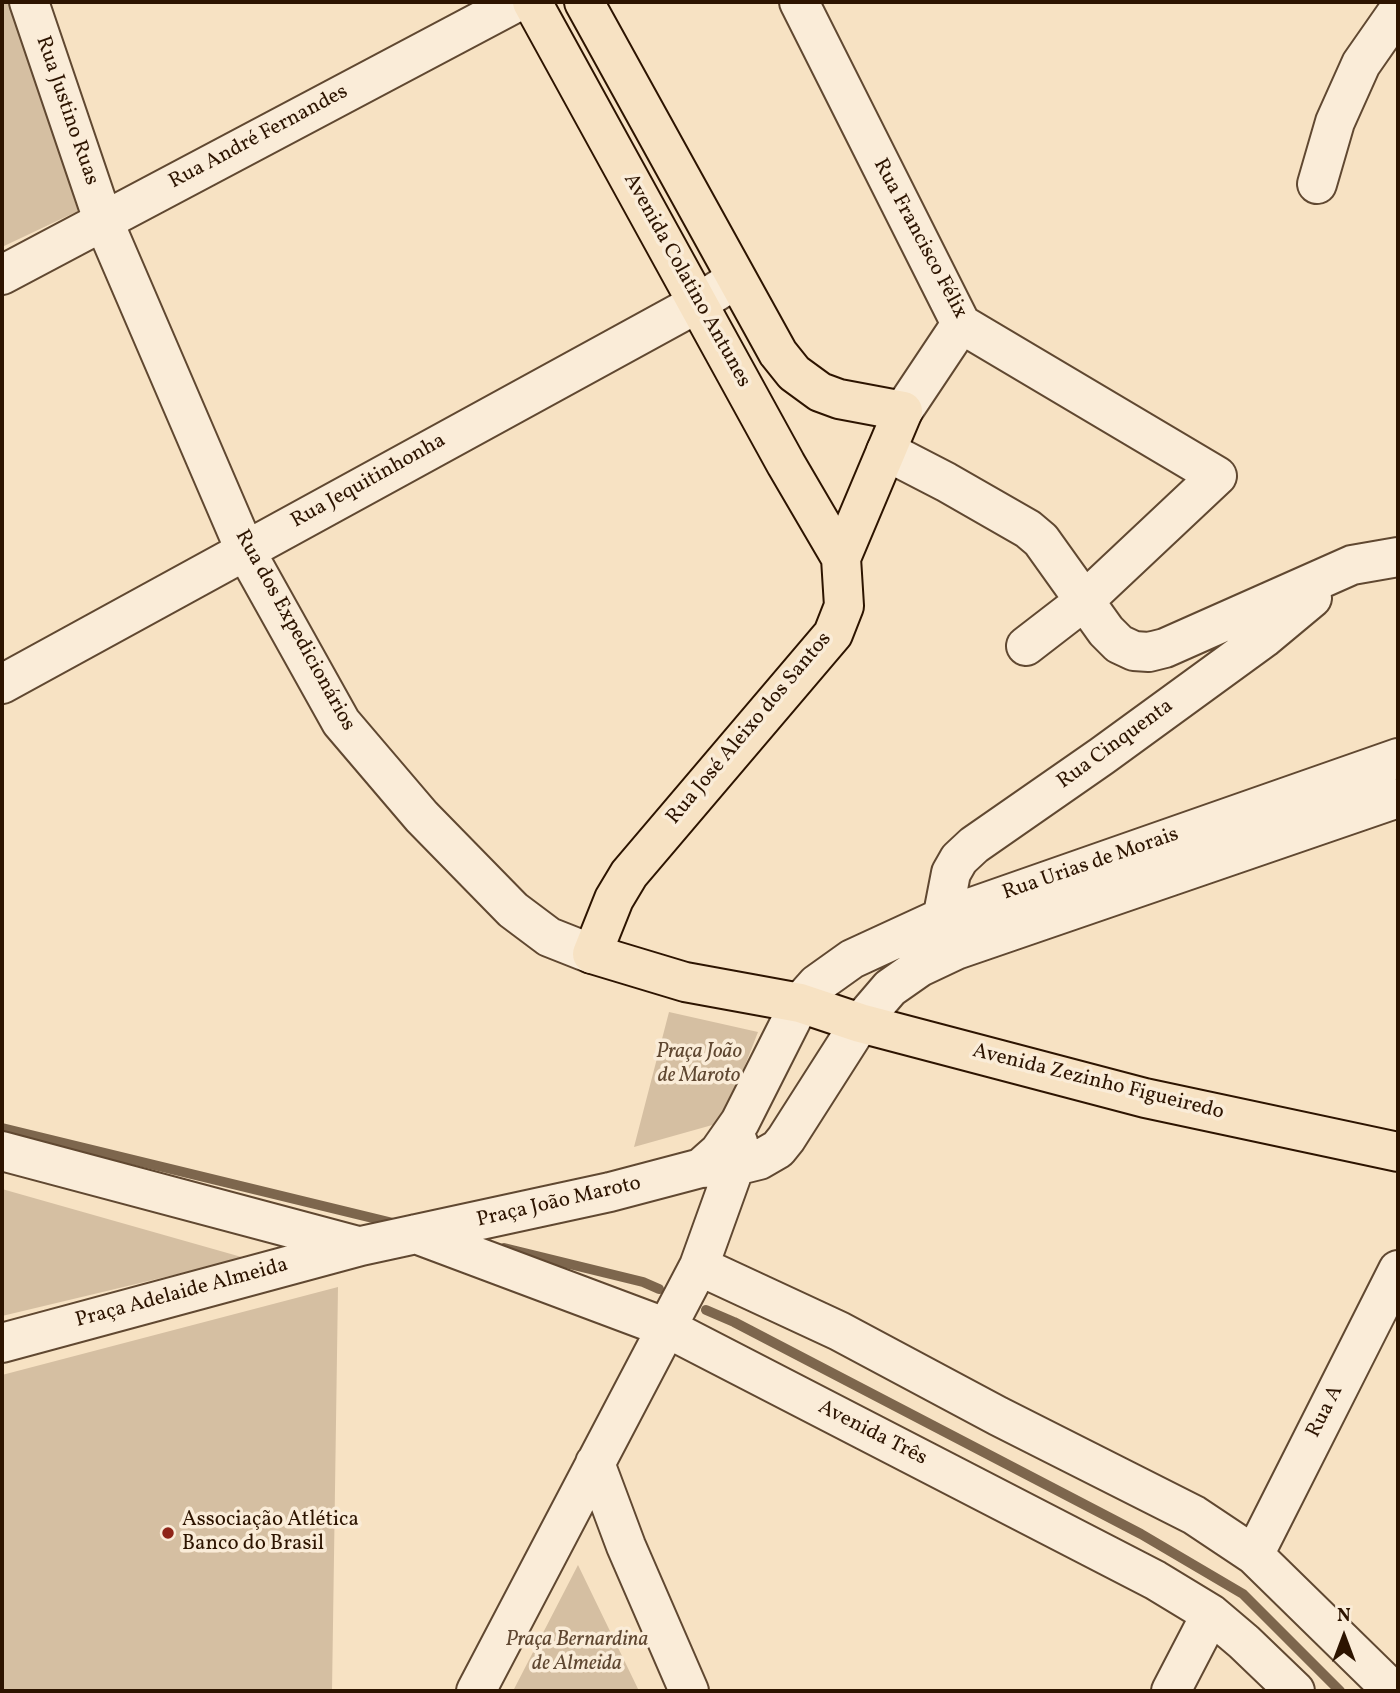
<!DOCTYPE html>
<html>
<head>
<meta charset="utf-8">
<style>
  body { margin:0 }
  #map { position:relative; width:1400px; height:1693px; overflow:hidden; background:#f7e2c3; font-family:Vollkorn,serif }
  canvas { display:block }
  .frame { position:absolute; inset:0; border:4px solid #2d1400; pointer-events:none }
  .north { position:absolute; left:1309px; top:1602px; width:70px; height:70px; -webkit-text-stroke:5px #faecd8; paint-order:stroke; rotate:0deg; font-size:19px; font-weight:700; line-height:28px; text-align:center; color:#2d1400 }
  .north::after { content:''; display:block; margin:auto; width:24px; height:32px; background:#2d1400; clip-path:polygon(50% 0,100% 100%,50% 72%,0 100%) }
</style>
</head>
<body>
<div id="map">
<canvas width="1400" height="1693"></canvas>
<div class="frame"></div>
<div class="north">N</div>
</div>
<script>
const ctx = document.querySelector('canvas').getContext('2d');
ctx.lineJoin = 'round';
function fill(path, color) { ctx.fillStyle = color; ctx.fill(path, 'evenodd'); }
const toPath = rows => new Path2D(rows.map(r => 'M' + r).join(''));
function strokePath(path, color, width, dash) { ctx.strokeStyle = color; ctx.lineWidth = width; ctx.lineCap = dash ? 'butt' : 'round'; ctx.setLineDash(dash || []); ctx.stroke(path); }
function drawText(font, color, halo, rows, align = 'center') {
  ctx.font = font + ' Vollkorn,serif'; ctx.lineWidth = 7; ctx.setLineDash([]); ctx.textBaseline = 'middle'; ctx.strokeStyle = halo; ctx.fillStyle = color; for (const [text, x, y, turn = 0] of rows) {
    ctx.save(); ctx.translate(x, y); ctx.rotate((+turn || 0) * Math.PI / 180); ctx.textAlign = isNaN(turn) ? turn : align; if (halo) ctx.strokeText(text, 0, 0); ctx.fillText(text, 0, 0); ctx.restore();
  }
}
const green = toPath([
  [2,2,12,2,78,211,2,247],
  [669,1012,758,1032,723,1122,634,1147],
  [2,1189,245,1258,2,1316],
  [338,1287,332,1691,2,1691,2,1375],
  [578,1565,639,1691,513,1691]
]);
const stream = toPath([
  [2,1128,393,1223],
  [504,1248,643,1282,659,1289],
  [706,1310,734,1322,1141,1534,1243,1594,1340,1691]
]);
const minor = toPath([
  [29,2,103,220,245,550,341,722,422,817,513,910,549,937,592,954],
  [799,2,961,324,1217,476,1083,602,1026,646],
  [1317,184,1335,122,1361,64,1398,11],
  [2,275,517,2],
  [903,411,961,324],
  [886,451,946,482,1028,529,1041,540,1106,631,1119,644,1134,651,1149,652,1165,648,1352,565,1398,557],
  [2,684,698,303,736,279],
  [938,940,951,873,959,859,974,845,1102,756,1264,638,1312,598],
  [2,1151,358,1246],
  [701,1168,719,1152,740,1122,800,1003,817,984,852,959,941,918,1398,758],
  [416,1234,667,1328,1155,1580,1211,1614,1244,1642,1295,1691],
  [699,1266,839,1331,998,1416,1194,1515,1254,1555,1393,1691],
  [2,1343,361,1246,610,1192,701,1168,735,1166,759,1160,778,1149,786,1139,860,1023,890,988,920,967,956,950,1398,798],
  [595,1463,626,1546,689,1691],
  [1254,1555,1398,1270],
  [476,1691,699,1266,735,1166,738,1142],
  [1171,1691,1211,1614]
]);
const major = toPath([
  [532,2,786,464,841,558],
  [584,2,778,353,794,373,820,392,839,399,903,411,841,558,844,606,833,634,629,874,614,899,592,954,685,982,800,1003,860,1023,1145,1098,1398,1152]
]);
const markers = [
  [168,1533,7,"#8f2418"]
];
const streetNames = [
  ["Rua Justino Ruas",66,111,71],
  ["Rua André Fernandes",259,138,-28],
  ["Rua Francisco Félix",919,239,62],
  ["Avenida Colatino Antunes",686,281,61],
  ["Rua Jequitinhonha",369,482,-29],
  ["Rua dos Expedicionários",294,631,61],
  ["Rua José Aleixo dos Santos",750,729,-50],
  ["Rua Cinquenta",1116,745,-36],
  ["Rua Urias de Morais",1091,865,-19],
  ["Avenida Zezinho Figueiredo",1098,1083,14],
  ["Praça João Maroto",559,1203,-13],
  ["Praça Adelaide Almeida",182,1294,-15],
  ["Rua A",1326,1412,-63],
  ["Avenida Três",872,1434,27]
];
const parkNames = [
  ["Praça João",699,1053],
  ["de Maroto",699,1077],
  ["Praça Bernardina",577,1641],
  ["de Almeida",577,1665]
];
const poiNames = [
  ["Associação Atlética",182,1521],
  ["Banco do Brasil",182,1545]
];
fill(green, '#d5bfa2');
strokePath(stream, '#7d664d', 10);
strokePath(minor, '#604831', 42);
strokePath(major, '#2d1400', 42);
strokePath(minor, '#faecd8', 38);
strokePath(major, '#f7e2c3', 38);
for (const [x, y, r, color] of markers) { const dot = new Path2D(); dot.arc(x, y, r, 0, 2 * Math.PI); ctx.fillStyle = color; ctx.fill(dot); strokePath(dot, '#faecd8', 2.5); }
drawText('21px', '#2d1400', '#faecd8', streetNames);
drawText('italic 21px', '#5f4731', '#faecd8', parkNames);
drawText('21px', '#2d1400', '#faecd8', poiNames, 'left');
</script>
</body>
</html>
